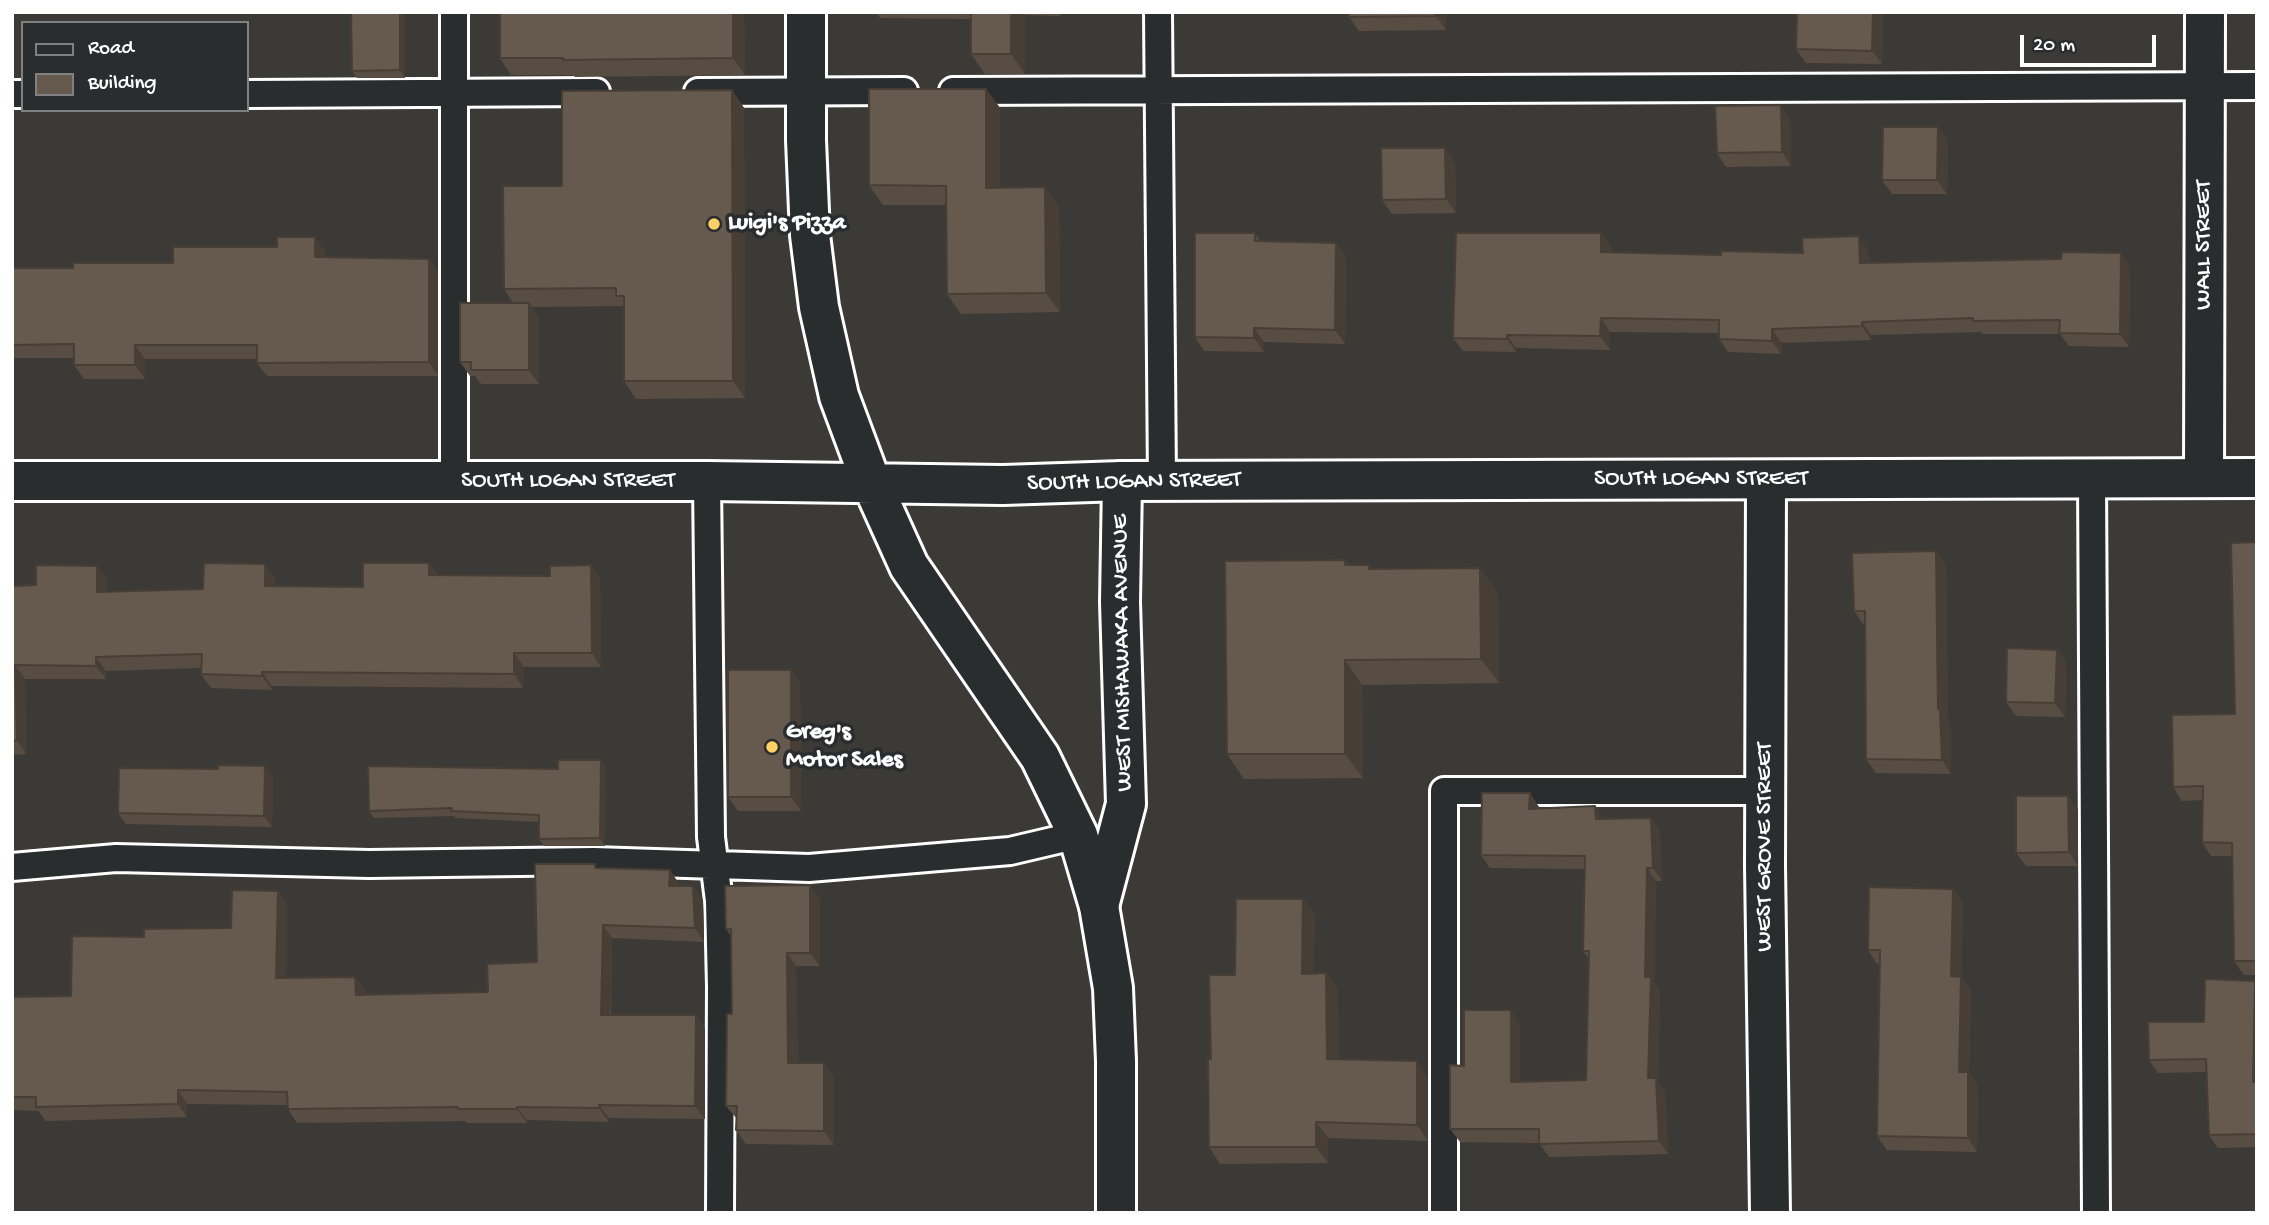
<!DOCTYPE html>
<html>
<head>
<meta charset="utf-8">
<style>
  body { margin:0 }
  #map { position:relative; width:2269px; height:1225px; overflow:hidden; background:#3c3a37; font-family:"Gochi Hand",sans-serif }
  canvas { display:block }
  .frame { position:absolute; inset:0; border:14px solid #fff; pointer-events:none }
  .legend { position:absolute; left:21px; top:21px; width:228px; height:91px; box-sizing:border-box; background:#2a2d2e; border:2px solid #7f8182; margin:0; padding:9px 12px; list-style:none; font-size:21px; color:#fff }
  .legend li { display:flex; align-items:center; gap:14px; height:35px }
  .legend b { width:35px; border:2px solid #7f8182 }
  .scale { position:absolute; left:2020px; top:35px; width:136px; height:32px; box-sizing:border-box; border:4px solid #fff; border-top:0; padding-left:9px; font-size:21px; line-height:24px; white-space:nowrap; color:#fff; -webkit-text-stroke:5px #2a2d2e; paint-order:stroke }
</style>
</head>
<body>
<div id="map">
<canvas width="2269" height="1225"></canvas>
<div class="frame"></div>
<ul class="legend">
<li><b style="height:9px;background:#2a2d2e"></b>Road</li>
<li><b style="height:19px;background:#66594d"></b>Building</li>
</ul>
<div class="scale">20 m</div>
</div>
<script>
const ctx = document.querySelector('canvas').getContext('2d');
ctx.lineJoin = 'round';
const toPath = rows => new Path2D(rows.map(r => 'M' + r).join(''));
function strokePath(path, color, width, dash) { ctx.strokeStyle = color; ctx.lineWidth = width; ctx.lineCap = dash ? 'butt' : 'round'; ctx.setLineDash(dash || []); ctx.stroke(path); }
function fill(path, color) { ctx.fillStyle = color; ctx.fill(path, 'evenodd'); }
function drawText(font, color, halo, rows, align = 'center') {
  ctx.font = font + ' "Gochi Hand",sans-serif'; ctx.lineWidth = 7; ctx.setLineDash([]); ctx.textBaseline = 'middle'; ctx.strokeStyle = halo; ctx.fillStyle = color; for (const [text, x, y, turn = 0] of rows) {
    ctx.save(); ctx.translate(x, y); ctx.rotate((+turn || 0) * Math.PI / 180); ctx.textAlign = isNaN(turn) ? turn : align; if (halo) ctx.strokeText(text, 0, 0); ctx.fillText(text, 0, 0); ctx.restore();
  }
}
const lane = toPath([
  [1158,12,1162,481],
  [953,91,2257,86],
  [698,92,904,91],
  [12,94,23,94],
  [247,94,596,92],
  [2092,479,2096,1213],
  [707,481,711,837,719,901,721,987,720,1213],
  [454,483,454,12],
  [12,867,116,858,369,864,594,861,809,868,1010,851,1078,835],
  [1444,1213,1444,791,1765,791]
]);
const street = toPath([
  [2204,478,2205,12],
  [1766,481,1765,866,1770,1213],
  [1099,906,1126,804,1120,602,1122,481]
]);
const secondary = toPath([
  [806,12,806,140,810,235,819,307,839,396,871,482,909,566,1040,757,1078,835,1099,906,1113,988,1116,1061,1116,1213],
  [12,481,707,481,1003,485,1122,481,2257,478]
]);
const wall = toPath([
  [351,12,405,12,405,78,357,78,352,71],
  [744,12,745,75,575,77,573,75,511,75,500,58],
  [876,12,1060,12,1060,16,1025,15,1025,74,985,74,971,54,971,19,880,18],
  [1446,12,1446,30,1359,31,1349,17],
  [1883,12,1882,64,1806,63,1796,49],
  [986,89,1000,108,1000,188,1059,207,1060,312,961,314,947,294,946,205,883,205,869,185],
  [732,90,744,108,745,398,636,399,624,381,624,308,623,306,531,307,539,317,539,384,481,384,475,376,470,376,460,362,513,303,504,289,562,186],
  [1790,119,1791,166,1726,167,1717,153],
  [1948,140,1947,194,1892,194,1882,180],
  [1455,162,1456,213,1392,214,1382,200],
  [1255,233,1260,241,1336,243,1346,256,1345,344,1264,342,1264,352,1204,351,1195,337],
  [1601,233,1611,247,1611,252,1721,255,1868,250,1869,263,2130,266,2129,347,2069,346,2060,334,1983,334,1981,332,1871,335,1871,340,1782,343,1781,354,1728,352,1719,339,1719,333,1610,332,1610,350,1516,348,1516,352,1463,351,1453,338],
  [325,251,325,258,429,259,438,272,438,376,267,376,257,363,257,359,145,359,145,379,84,379,74,365,74,358,12,358,12,268,73,268,173,263],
  [2257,542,2257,975,2244,975,2234,961,2232,856,2211,856,2202,842,2202,800,2182,801,2173,787,2235,714],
  [1345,560,1348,565,1369,565,1371,569,1498,593,1499,683,1362,685,1363,778,1244,779,1227,754],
  [429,563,438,575,550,576,591,565,600,579,601,667,524,667,523,688,272,686,272,690,211,688,201,674,201,668,106,671,106,679,25,679,26,754,12,755,12,586,36,585,107,579,106,592,203,589,275,578,275,586,363,587],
  [1946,565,1948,720,1950,723,1951,774,1876,773,1866,759,1865,625,1864,625,1854,611],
  [2057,650,2066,663,2065,717,2016,716,2006,702],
  [791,670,800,683,801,811,738,811,728,797],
  [606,767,605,846,544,846,539,839,539,822,456,818,454,816,374,818,369,811,558,769],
  [273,777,272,827,126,824,118,813],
  [1530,793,1539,808,1604,819,1651,818,1660,831,1662,881,1656,881,1654,982,1660,990,1658,1081,1665,1092,1668,1154,1549,1157,1539,1143,1460,1142,1450,1129,1464,1066,1520,1024,1520,1082,1586,1080,1589,959,1583,951,1585,869,1490,868,1481,855],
  [2068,796,2078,810,2078,866,2026,866,2016,853],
  [598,868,670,870,679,884,679,886,693,886,703,900,704,942,612,938,611,1015,696,1015,705,1028,705,1119,609,1118,609,1122,527,1120,527,1123,467,1123,465,1121,297,1123,288,1109,288,1105,187,1104,187,1117,46,1121,38,1111,12,1110,12,997,71,996,144,937,231,928,278,891,287,904,286,978,355,977,365,990,365,995,488,992,537,962],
  [810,885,820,899,820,966,796,966,798,1063,834,1077,834,1145,746,1144,736,1130,737,1119,726,1106,732,1014,731,936,726,929],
  [1303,899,1315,916,1313,973,1338,989,1338,1059,1428,1078,1428,1141,1328,1138,1328,1163,1220,1164,1209,1147,1211,1059,1235,975],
  [1963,902,1961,977,1971,990,1969,1073,1978,1086,1977,1152,1887,1150,1877,1136,1880,964,1877,964,1868,950],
  [2255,981,2257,983,2257,1147,2218,1148,2209,1135,2206,1072,2158,1073,2149,1060,2204,1022]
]);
const shadedWall = toPath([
  [400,12,405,12,405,78,400,70],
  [733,12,744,12,745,75,733,58],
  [1011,12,1023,12,1025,15,1025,74,1011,54],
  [1436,12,1446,12,1446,30,1436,16],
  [1873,12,1883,12,1882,64,1872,51],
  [986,89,1000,108,1000,208,986,188],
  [732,90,744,108,745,398,733,381],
  [1781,105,1790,119,1791,166,1782,152],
  [1938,127,1948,140,1947,194,1937,180],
  [1445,148,1455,162,1456,213,1446,199],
  [1045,187,1059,207,1060,312,1046,293],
  [1601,233,1611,247,1610,265,1601,252],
  [1859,236,1868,250,1869,277,1860,263],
  [315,237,325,251,324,271,315,257],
  [1336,243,1346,256,1345,344,1335,330],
  [2121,253,2130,266,2129,347,2120,334],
  [429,259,438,272,438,376,429,362],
  [529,303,539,317,539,384,529,370],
  [1601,318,1610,332,1610,350,1600,336],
  [1862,322,1871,335,1871,340,1862,326],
  [1254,328,1264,342,1264,352,1254,338],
  [1772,329,1782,343,1781,354,1772,341],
  [1507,335,1516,348,1516,352,1507,339],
  [135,345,145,359,145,379,135,365],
  [1936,551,1946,565,1948,720,1950,723,1951,774,1942,760,1938,709],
  [429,563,439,577,429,575],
  [265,564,275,578,274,600,265,586],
  [591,565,600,579,601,667,592,653],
  [97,566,107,579,106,606,97,592],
  [1480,568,1498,593,1499,683,1481,659],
  [2057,650,2066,663,2065,717,2055,703],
  [514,653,524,667,523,688,514,674],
  [96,657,106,671,106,679,96,666],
  [1345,660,1362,685,1363,778,1345,754],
  [15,665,25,679,26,754,17,740],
  [791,670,800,683,801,811,791,797],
  [262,672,272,686,272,690,262,676],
  [601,760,606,767,605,846,600,838],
  [265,766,273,777,272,827,264,816],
  [1530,793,1539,807,1538,822,1529,809],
  [2068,796,2078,810,2078,866,2069,852],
  [1595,806,1604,819,1596,819],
  [1651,818,1660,831,1662,881,1653,868],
  [1647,868,1656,881,1654,982,1660,990,1658,1081,1665,1092,1668,1154,1659,1141,1648,1078,1645,977],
  [670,870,679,884,679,900,669,886],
  [810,885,820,899,820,966,810,953],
  [693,886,703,900,704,942,695,928],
  [1953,889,1963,902,1961,990,1951,976],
  [278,891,287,904,286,992,276,978],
  [1303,899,1315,916,1313,990,1302,974],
  [603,925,612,938,610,1028,601,1015],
  [787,953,796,966,798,1077,788,1063],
  [1326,973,1338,989,1339,1075,1327,1059],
  [355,977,365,990,365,1008,356,995],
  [1961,977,1971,990,1969,1073,1978,1086,1977,1152,1968,1138,1959,1072],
  [2255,981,2257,983,2257,1088,2253,1082],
  [1511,1010,1520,1024,1520,1095,1511,1082],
  [696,1015,705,1028,705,1119,695,1106],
  [1417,1061,1428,1078,1428,1141,1417,1125],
  [824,1063,834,1077,834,1145,824,1131],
  [178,1090,187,1104,187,1117,178,1104],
  [599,1105,609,1118,609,1122,599,1108],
  [517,1107,527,1120,527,1123,517,1109],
  [1316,1122,1328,1138,1328,1163,1316,1147]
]);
const building = toPath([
  [351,12,400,12,400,70,352,71,351,12],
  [500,12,733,12,733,58,563,60,563,58,500,58,500,12],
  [971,12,1011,12,1011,54,971,54,971,12],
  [1349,12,1436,12,1436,16,1349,17,1349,12],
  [1797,12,1873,12,1872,51,1796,49,1797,12],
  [869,89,986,89,986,188,1045,187,1046,293,947,294,946,186,869,185,869,89],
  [732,90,733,381,624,381,624,296,616,296,616,288,504,289,503,186,562,186,562,91,732,90],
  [1781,105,1782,152,1717,153,1715,106,1781,105],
  [1883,127,1938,127,1937,180,1882,180,1883,127],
  [1381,148,1445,148,1446,199,1382,200,1381,148],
  [1195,233,1255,233,1255,241,1336,243,1335,330,1254,328,1254,338,1195,337,1195,233],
  [1456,233,1601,233,1601,252,1721,255,1721,251,1803,253,1802,238,1859,236,1860,263,2061,259,2062,252,2121,253,2120,334,2059,333,2060,320,1973,321,1973,318,1862,322,1862,326,1772,329,1772,341,1719,339,1719,320,1601,318,1600,336,1507,335,1507,339,1453,338,1456,233],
  [277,237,315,237,315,257,429,259,429,362,257,363,257,345,135,345,135,365,74,365,74,344,12,345,12,268,73,268,73,263,173,263,173,247,277,247,277,237],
  [460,303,529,303,529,370,471,370,471,362,460,362,460,303],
  [2257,542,2257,961,2234,961,2232,843,2202,842,2203,786,2173,787,2172,715,2235,714,2231,543,2257,542],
  [1936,551,1938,709,1940,709,1942,760,1866,759,1865,611,1854,611,1852,553,1936,551],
  [1345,560,1345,565,1369,565,1369,569,1480,568,1481,659,1345,660,1345,754,1227,754,1225,561,1345,560],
  [204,563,265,564,265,586,363,587,363,563,429,563,429,575,550,576,550,566,591,565,592,653,514,653,514,674,262,672,262,676,201,674,202,654,96,657,96,666,15,665,17,740,12,741,12,586,36,585,36,565,97,566,97,592,203,589,204,563],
  [2007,648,2057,650,2055,703,2006,702,2007,648],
  [728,670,791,670,791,797,728,797,728,670],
  [558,760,601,760,600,838,539,839,539,815,451,811,452,808,369,811,368,766,558,769,558,760],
  [218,765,265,766,264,816,118,813,119,768,218,769,218,765],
  [1482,793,1530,793,1529,809,1595,806,1596,819,1651,818,1653,868,1647,868,1645,977,1651,977,1648,1078,1656,1078,1659,1141,1539,1144,1539,1129,1450,1129,1450,1065,1464,1066,1464,1010,1511,1010,1511,1082,1586,1080,1589,951,1583,951,1585,856,1481,855,1482,793],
  [2016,796,2068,796,2069,852,2016,853,2016,796],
  [535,864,595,864,595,868,670,870,669,886,693,886,695,928,603,925,601,1015,696,1015,695,1106,599,1105,599,1108,517,1107,517,1109,458,1109,458,1107,288,1109,287,1092,178,1090,178,1104,36,1107,36,1097,12,1097,12,997,71,996,72,936,144,937,144,929,231,928,232,890,278,891,276,978,355,977,356,995,488,992,487,964,537,962,535,864],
  [810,885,810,953,787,953,788,1063,824,1063,824,1131,736,1130,737,1106,726,1106,727,1014,732,1014,731,929,726,929,725,886,810,885],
  [1869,887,1953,889,1951,976,1961,977,1959,1072,1968,1072,1968,1138,1877,1136,1880,950,1868,950,1869,887],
  [1236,899,1303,899,1302,974,1326,973,1327,1059,1417,1061,1417,1125,1316,1122,1316,1147,1209,1147,1208,1059,1211,1059,1209,975,1235,975,1236,899],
  [2205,979,2255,981,2253,1082,2257,1082,2257,1134,2209,1135,2206,1059,2149,1060,2148,1022,2204,1022,2205,979]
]);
const markers = [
  [714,224,7,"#ffd166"],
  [772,747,7,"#ffd166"]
];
const poiNames = [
  ["Luigi's Pizza",728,224],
  ["Greg's",786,733],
  ["Motor Sales",786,761]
];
const streetNames = [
  ["WALL STREET",2205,245,-90],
  ["SOUTH LOGAN STREET",1701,480],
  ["SOUTH LOGAN STREET",568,482],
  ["SOUTH LOGAN STREET",1134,483,-1],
  ["WEST MISHAWAKA AVENUE",1124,653,-91],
  ["WEST GROVE STREET",1766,847,-90]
];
strokePath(lane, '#fff', 32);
strokePath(street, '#fff', 44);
strokePath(secondary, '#fff', 44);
strokePath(lane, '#2a2d2e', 26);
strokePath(street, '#2a2d2e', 38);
strokePath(secondary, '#2a2d2e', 38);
fill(wall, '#584d42');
fill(shadedWall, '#473e36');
fill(building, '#66594d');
strokePath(building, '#473e36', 2);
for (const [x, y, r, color] of markers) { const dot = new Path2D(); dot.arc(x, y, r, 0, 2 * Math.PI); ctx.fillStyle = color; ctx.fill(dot); strokePath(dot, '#2a2d2e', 2.5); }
drawText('bold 24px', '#fff', '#2a2d2e', poiNames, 'left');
drawText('24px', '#fff', '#2a2d2e', streetNames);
</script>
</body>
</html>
